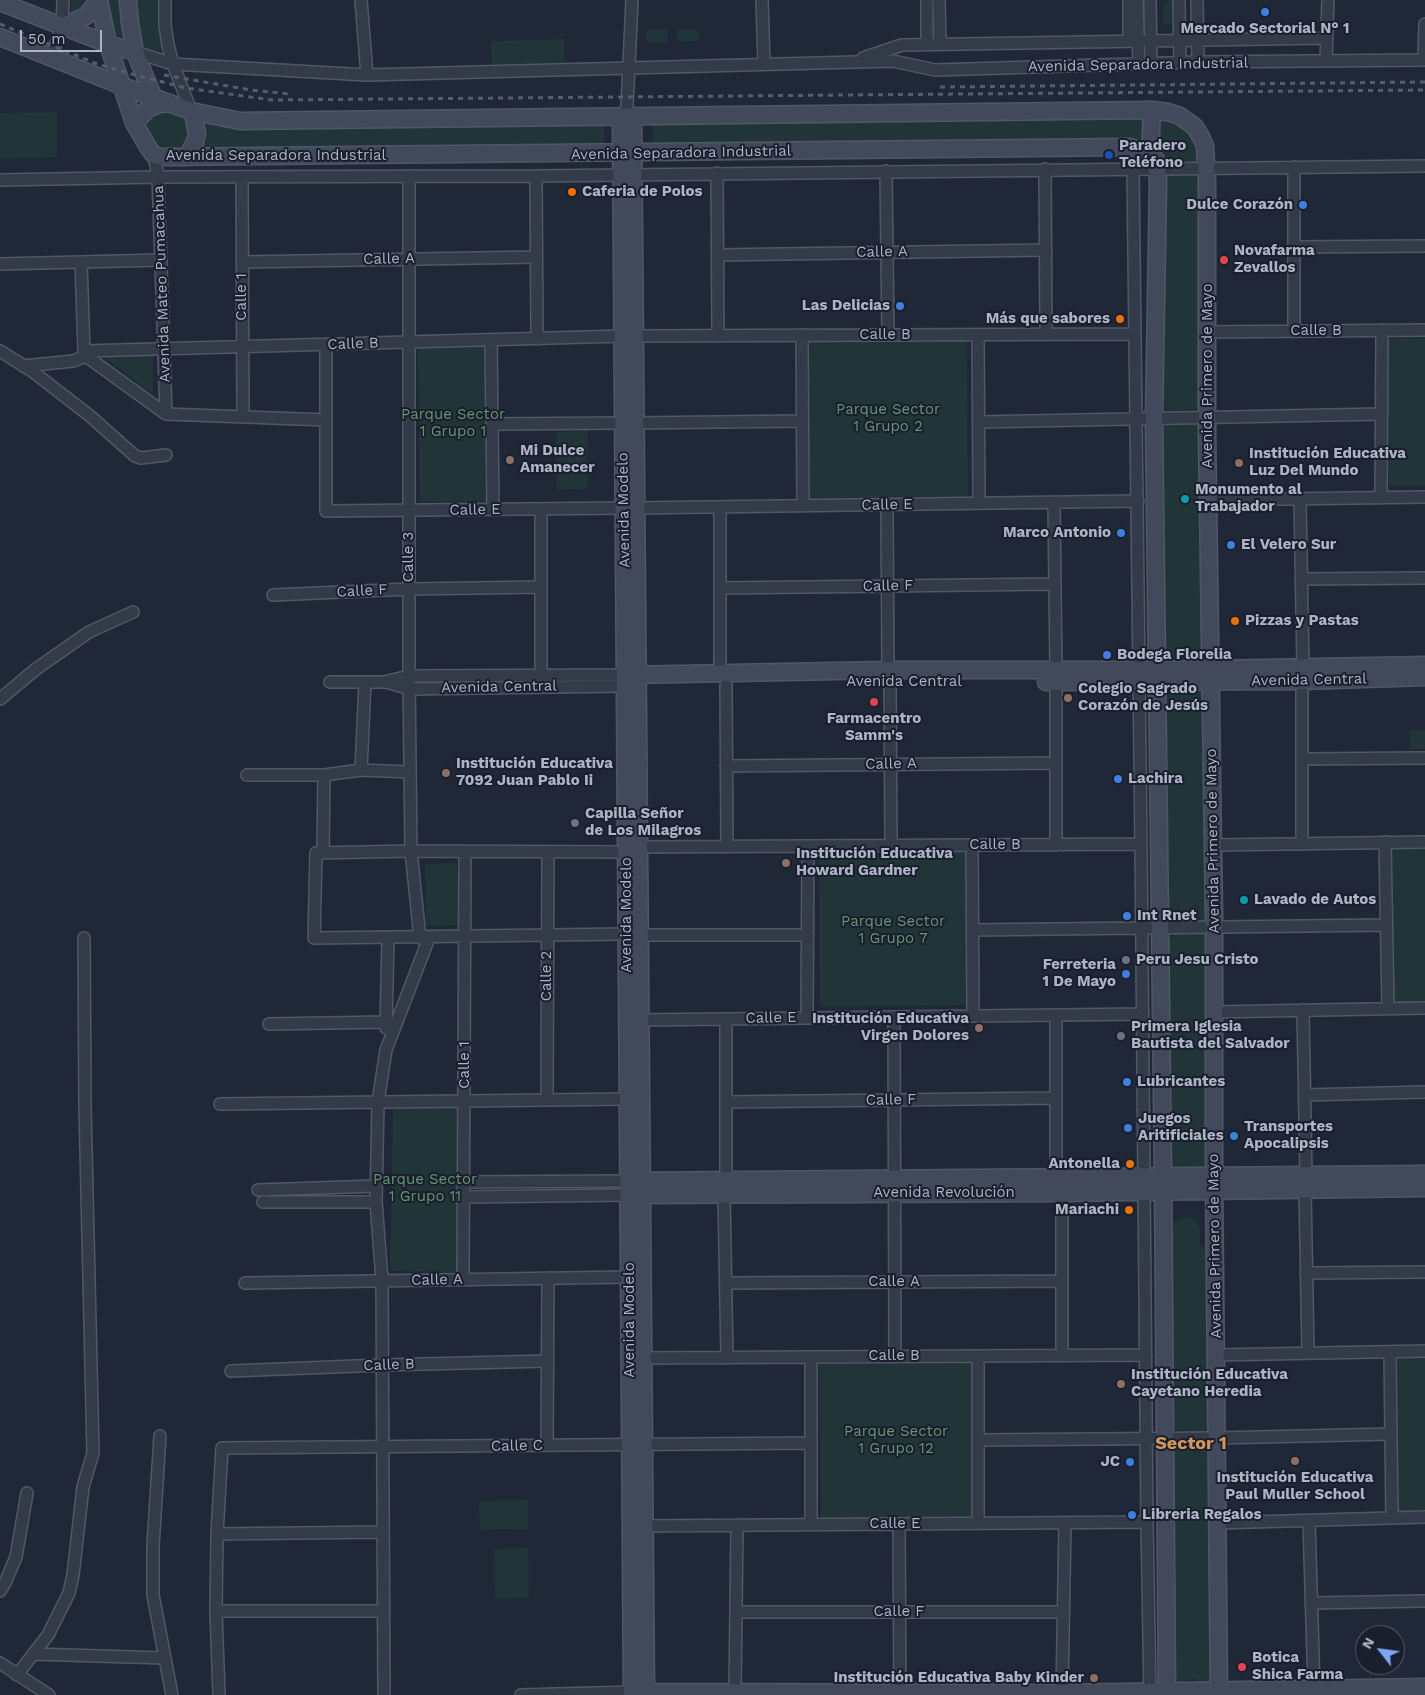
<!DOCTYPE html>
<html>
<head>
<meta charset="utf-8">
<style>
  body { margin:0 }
  #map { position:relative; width:1425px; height:1695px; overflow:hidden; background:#202837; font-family:"Work Sans",sans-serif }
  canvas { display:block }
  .north { position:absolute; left:1355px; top:1625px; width:50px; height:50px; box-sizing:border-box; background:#191f2c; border:1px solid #545b69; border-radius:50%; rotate:300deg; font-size:14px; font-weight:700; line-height:20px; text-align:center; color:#adb4c5 }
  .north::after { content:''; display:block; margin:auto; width:18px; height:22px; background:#7ea5f9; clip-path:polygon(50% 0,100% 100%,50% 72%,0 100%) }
  .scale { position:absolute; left:20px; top:30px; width:82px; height:22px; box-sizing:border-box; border:2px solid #adb4c5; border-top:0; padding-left:6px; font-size:15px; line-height:18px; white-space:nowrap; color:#adb4c5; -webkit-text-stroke:4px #191f2c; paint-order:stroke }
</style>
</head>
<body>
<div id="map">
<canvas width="1425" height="1695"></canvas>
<div class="north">N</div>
<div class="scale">50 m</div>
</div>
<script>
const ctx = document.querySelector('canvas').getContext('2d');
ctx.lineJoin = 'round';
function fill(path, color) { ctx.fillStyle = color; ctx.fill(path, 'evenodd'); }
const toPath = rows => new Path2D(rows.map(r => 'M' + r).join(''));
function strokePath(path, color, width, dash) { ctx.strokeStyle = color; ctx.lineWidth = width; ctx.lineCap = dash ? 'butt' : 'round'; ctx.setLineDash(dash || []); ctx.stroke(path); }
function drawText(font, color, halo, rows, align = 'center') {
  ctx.font = font + ' "Work Sans",sans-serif'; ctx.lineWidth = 4; ctx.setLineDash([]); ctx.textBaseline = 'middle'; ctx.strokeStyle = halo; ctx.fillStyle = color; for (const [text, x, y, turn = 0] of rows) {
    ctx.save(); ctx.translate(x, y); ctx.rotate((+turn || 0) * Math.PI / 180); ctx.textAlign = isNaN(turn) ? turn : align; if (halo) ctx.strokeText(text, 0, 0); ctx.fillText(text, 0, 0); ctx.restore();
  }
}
const green = toPath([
  [71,0,89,0,79,12,71,13],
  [103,0,123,0,126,38,104,35],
  [134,0,161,0,166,44,163,50,152,50,143,46,133,20],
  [1169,0,1173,0,1173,24,1163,24,1163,7],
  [646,30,667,30,667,42,646,42],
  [677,30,698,30,699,41,678,42],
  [564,39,564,64,492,66,491,41],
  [166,109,190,119,188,141,179,148,172,150,165,148,157,142,145,125,144,122,147,116],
  [57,112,57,157,0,159,0,113],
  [1155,114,1187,123,1204,165,1159,166],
  [203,118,604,122,604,149,199,151,204,135],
  [1140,118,1144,122,1143,139,1138,143,652,147,653,121],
  [1195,172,1199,176,1202,406,1195,410,1174,411,1168,410,1163,404,1162,178,1165,174],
  [1425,338,1425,486,1389,486,1388,339],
  [967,339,968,496,810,498,809,340],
  [486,346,489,501,420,502,418,348],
  [98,353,153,354,153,394],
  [1200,422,1205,655,1201,658,1167,659,1164,657,1164,653,1163,428,1166,424],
  [587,431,588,489,557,490,556,432],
  [1170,687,1205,689,1207,919,1203,922,1174,923,1170,919,1168,915,1165,697,1166,691],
  [1410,730,1425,730,1425,749,1410,749],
  [1391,847,1425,847,1425,1004,1392,1004],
  [967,851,966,1005,820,1007,819,857],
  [457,863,458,925,426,926,425,864],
  [1202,932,1207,935,1209,1168,1175,1171,1170,1167,1170,1162,1169,943,1170,938,1176,933],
  [393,1106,459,1106,457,1272,390,1271],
  [1183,1217,1189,1217,1196,1220,1200,1229,1200,1246,1210,1247,1209,1431,1176,1430,1173,1425,1171,1226,1174,1222],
  [1398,1358,1425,1358,1425,1512,1399,1513],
  [972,1363,972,1516,821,1520,819,1364],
  [1178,1448,1210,1448,1212,1680,1208,1683,1192,1679,1181,1684,1176,1680,1174,1676,1173,1453],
  [528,1500,528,1529,480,1530,479,1501],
  [528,1548,529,1598,495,1599,494,1549]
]);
const street = toPath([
  [165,0,165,25,168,45,173,64,191,111],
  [361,0,367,75],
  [762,0,764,64],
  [927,0,927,44],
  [939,0,940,44],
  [1129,0,1129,41],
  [1137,0,1139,64],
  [1150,0,1151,64],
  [1179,0,1180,63],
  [1197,0,1198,62],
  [135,52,173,64,367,75,893,61,935,70,1198,62,1425,60],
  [51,57,62,27,63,0],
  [863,58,902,45,1326,38],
  [1424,60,1425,24],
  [1326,61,1328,0],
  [621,117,627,107,632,0],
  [154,155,158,177,166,414],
  [1294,167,1294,331],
  [1133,168,1141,844,1147,1522,1150,1695],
  [1045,169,1046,334],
  [886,171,888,335],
  [717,173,718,336],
  [409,176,409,676,411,851,420,938],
  [536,176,537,339],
  [242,177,243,417],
  [0,180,158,177,536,176,1425,166],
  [1294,247,1425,246],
  [718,255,1046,250],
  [81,262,84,351,86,356,166,414],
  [242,262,536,257],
  [0,264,161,260],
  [1208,332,1425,330],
  [802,335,803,506],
  [978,335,979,503],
  [634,336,1135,334],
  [491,340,493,509],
  [326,344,326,511,623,508],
  [0,351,32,371,90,416,135,456,141,458,166,455],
  [84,351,622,336],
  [23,366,73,361,86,356],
  [166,414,326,420],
  [979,422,1381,414],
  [635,423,802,421],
  [493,424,623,423],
  [1381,498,1382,330],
  [1300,499,1303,668],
  [1208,500,1425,497],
  [1054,503,1056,670],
  [887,505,888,670],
  [720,507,720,675],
  [636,508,1138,501],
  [541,509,541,676],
  [1301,579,1425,578],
  [721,588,1054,584],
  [273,595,409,589,541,587],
  [890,681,891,846],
  [1302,681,1302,844],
  [330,682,384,682,409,676,626,675],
  [386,682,410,689,626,686],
  [1056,682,1056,845],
  [726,685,727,847],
  [0,699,36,669,89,632,133,612],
  [1302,759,1425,758],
  [726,766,1056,763],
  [361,770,365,682],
  [247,775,324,775,361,770,410,772],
  [1385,842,1388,1009],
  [972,845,973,1016],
  [1214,845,1425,842],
  [638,847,1141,844],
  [626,852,411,851,316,853,314,938,627,934],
  [323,853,324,775],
  [973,930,1386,925],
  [639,935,808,935],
  [1303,1010,1306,1175],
  [1214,1012,1425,1008],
  [1056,1015,1056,1178],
  [894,1017,895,1356],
  [807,1018,808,846],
  [726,1019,726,1181],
  [640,1020,1143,1014],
  [269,1024,387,1022],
  [386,1028,388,938],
  [1305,1095,1425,1092],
  [547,1100,548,852],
  [726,1102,1056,1098],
  [220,1104,628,1099],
  [464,1182,629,1181],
  [1305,1189,1308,1353],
  [258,1190,376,1186],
  [1062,1193,1062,1355],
  [724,1195,727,1358],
  [464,1197,630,1195],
  [263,1202,376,1202],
  [1306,1273,1425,1272],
  [463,1279,465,852],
  [245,1283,630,1277],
  [726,1283,1062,1281],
  [1390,1352,1392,1518],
  [1216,1355,1425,1351],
  [978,1356,978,1523],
  [811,1357,811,1524],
  [642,1358,1146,1355],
  [231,1371,382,1365,548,1361],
  [160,1436,153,1546,153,1595,172,1695],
  [978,1440,1217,1438,1391,1434],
  [547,1445,548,1278],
  [1309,1521,1314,1688],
  [1217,1523,1425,1517],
  [899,1524,900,1695],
  [644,1526,1147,1522],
  [217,1534,383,1532],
  [0,1591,5,1583,16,1557,27,1493],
  [1311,1603,1425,1601],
  [216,1611,383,1611],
  [736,1612,1062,1612],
  [33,1654,164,1658],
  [0,1663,49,1695],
  [17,1675,48,1635,69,1593,73,1575,83,1487,93,1453,85,1105,84,938],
  [735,1692,737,1525],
  [1062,1693,1065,1523],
  [219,1695,216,1611,217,1534,222,1448,811,1443],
  [384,1695,382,1280,376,1202,378,1102,386,1050,429,938],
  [521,1695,632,1692]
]);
const secondary = toPath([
  [99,0,108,44,134,123,148,147,154,155,162,157,1130,147,1150,154,1156,160,1158,181,1154,419,1163,1177,1167,1695],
  [128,0,130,23,135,52,153,96],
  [0,2,108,44,135,52],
  [62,27,86,16,99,0],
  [0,37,122,86,191,111,240,121,1152,110,1168,112,1180,116,1195,127,1201,137,1205,146,1207,181,1207,431,1214,917,1214,1177,1219,1695],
  [633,116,646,1695],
  [621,117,632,1695],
  [134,123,149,108,160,104,170,103],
  [1150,154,1152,110],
  [187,157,195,142,197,134,194,118,191,111],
  [627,675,888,670,1158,670,1425,665],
  [1046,682,1302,681,1425,677],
  [630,1181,1425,1174],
  [630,1195,1062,1193,1425,1188],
  [635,1692,1062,1693,1425,1687]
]);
const rail = toPath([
  [0,24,97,64,139,76,186,88,272,100,1425,90],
  [164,75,251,90,290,94],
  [940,87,1425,82]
]);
const markers = [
  [1265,12,5,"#3f7fe0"],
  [1109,155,5,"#1a4fb4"],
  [572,192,5,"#e8710a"],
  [1303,205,5,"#3f7fe0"],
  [1224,260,5,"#e0444e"],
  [900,306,5,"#3f7fe0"],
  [1120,319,5,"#e8710a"],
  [510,460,5,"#8d6e63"],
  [1239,463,5,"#8d6e63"],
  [1185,499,5,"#0f9aa8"],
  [1121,533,5,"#3f7fe0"],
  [1231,545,5,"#3f7fe0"],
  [1235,621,5,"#e8710a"],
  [1107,655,5,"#3f7fe0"],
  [1068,698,5,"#8d6e63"],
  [874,702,5,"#e0444e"],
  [446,773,5,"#8d6e63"],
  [1118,779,5,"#3f7fe0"],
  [575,823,5,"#6b7280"],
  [786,863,5,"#8d6e63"],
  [1244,900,5,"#0f9aa8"],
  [1127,916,5,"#3f7fe0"],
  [1126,960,5,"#6b7280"],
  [1126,974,5,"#3f7fe0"],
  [979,1028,5,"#8d6e63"],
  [1121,1036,5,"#6b7280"],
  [1127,1082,5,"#3f7fe0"],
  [1128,1128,5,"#3f7fe0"],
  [1234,1136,5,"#3f7fe0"],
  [1130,1164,5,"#e8710a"],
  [1129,1210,5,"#e8710a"],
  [1121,1384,5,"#8d6e63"],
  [1295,1461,5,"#8d6e63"],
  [1130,1462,5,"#3f7fe0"],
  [1132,1515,5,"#3f7fe0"],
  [1242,1667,5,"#e0444e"],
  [1094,1678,5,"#8d6e63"]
];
const poiNames = [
  ["Mercado Sectorial N° 1",1265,29,"center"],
  ["Paradero",1119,146],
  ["Teléfono",1119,163],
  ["Caferia de Polos",582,192],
  ["Dulce Corazón",1293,205,"right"],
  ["Novafarma",1234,251],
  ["Zevallos",1234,268],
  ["Las Delicias",890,306,"right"],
  ["Más que sabores",1110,319,"right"],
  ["Mi Dulce",520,451],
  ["Amanecer",520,468],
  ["Institución Educativa",1249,454],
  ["Luz Del Mundo",1249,471],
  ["Monumento al",1195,490],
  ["Trabajador",1195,507],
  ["Marco Antonio",1111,533,"right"],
  ["El Velero Sur",1241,545],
  ["Pizzas y Pastas",1245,621],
  ["Bodega Florelia",1117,655],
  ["Colegio Sagrado",1078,689],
  ["Corazón de Jesús",1078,706],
  ["Farmacentro",874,719,"center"],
  ["Samm's",874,736,"center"],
  ["Institución Educativa",456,764],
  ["7092 Juan Pablo Ii",456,781],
  ["Lachira",1128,779],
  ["Capilla Señor",585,814],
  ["de Los Milagros",585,831],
  ["Institución Educativa",796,854],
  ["Howard Gardner",796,871],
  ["Lavado de Autos",1254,900],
  ["Int Rnet",1137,916],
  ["Peru Jesu Cristo",1136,960],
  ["Ferreteria",1116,965,"right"],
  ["1 De Mayo",1116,982,"right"],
  ["Institución Educativa",969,1019,"right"],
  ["Virgen Dolores",969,1036,"right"],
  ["Primera Iglesia",1131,1027],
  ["Bautista del Salvador",1131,1044],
  ["Lubricantes",1137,1082],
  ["Juegos",1138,1119],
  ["Aritificiales",1138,1136],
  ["Transportes",1244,1127],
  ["Apocalipsis",1244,1144],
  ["Antonella",1120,1164,"right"],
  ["Mariachi",1119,1210,"right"],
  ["Institución Educativa",1131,1375],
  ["Cayetano Heredia",1131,1392],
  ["JC",1120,1462,"right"],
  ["Institución Educativa",1295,1478,"center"],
  ["Paul Muller School",1295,1495,"center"],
  ["Libreria Regalos",1142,1515],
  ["Botica",1252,1658],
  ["Shica Farma",1252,1675],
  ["Institución Educativa Baby Kinder",1084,1678,"right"]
];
const streetNames = [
  ["Avenida Separadora Industrial",1138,65,-1],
  ["Avenida Separadora Industrial",681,153,-1],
  ["Avenida Separadora Industrial",276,156],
  ["Calle A",882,252,-1],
  ["Calle A",389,259,-1],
  ["Avenida Mateo Pumacahua",162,284,-92],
  ["Calle 1",242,297,-90],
  ["Calle B",1316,331],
  ["Calle B",885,335],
  ["Calle B",353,344,-2],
  ["Avenida Primero de Mayo",1208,376,-90],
  ["Calle E",887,505,-1],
  ["Calle E",475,510,-1],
  ["Avenida Modelo",624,510,-91],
  ["Calle 3",409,557,-90],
  ["Calle F",888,586,-1],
  ["Calle F",362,591,-3],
  ["Avenida Central",1309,680,-1],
  ["Avenida Central",904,682],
  ["Avenida Central",499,687,-1],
  ["Calle A",891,764,-1],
  ["Avenida Primero de Mayo",1213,841,-91],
  ["Calle B",995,845],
  ["Avenida Modelo",627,915,-90],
  ["Calle 2",547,976,-90],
  ["Calle E",771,1018,-1],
  ["Calle 1",465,1065,-90],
  ["Calle F",891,1100,-1],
  ["Avenida Revolución",944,1193],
  ["Avenida Primero de Mayo",1215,1246,-91],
  ["Calle A",437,1280,-1],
  ["Calle A",894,1282],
  ["Avenida Modelo",630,1320,-90],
  ["Calle B",894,1356],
  ["Calle B",389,1365,-2],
  ["Calle C",517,1446,-1],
  ["Calle E",895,1524],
  ["Calle F",899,1612]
];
const parkNames = [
  ["Parque Sector",888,410],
  ["1 Grupo 2",888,427],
  ["Parque Sector",453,415],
  ["1 Grupo 1",453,432],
  ["Parque Sector",893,922],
  ["1 Grupo 7",893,939],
  ["Parque Sector",425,1180],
  ["1 Grupo 11",425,1197],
  ["Parque Sector",896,1432],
  ["1 Grupo 12",896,1449]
];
const quarterNames = [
  ["Sector 1",1191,1444]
];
fill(green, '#213438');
strokePath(street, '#515766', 14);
strokePath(secondary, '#515766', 19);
strokePath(street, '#333a48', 11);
strokePath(secondary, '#41495b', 16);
strokePath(rail, '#555e6f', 3, [5, 5]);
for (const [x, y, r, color] of markers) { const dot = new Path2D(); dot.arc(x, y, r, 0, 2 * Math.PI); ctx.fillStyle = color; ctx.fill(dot); strokePath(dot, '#191f2c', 2); }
drawText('bold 15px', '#adb4c5', '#191f2c', poiNames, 'left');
drawText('15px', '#adb4c5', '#191f2c', streetNames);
drawText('15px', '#659573', '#191f2c', parkNames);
drawText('bold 18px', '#d49759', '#191f2c', quarterNames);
</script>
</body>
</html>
